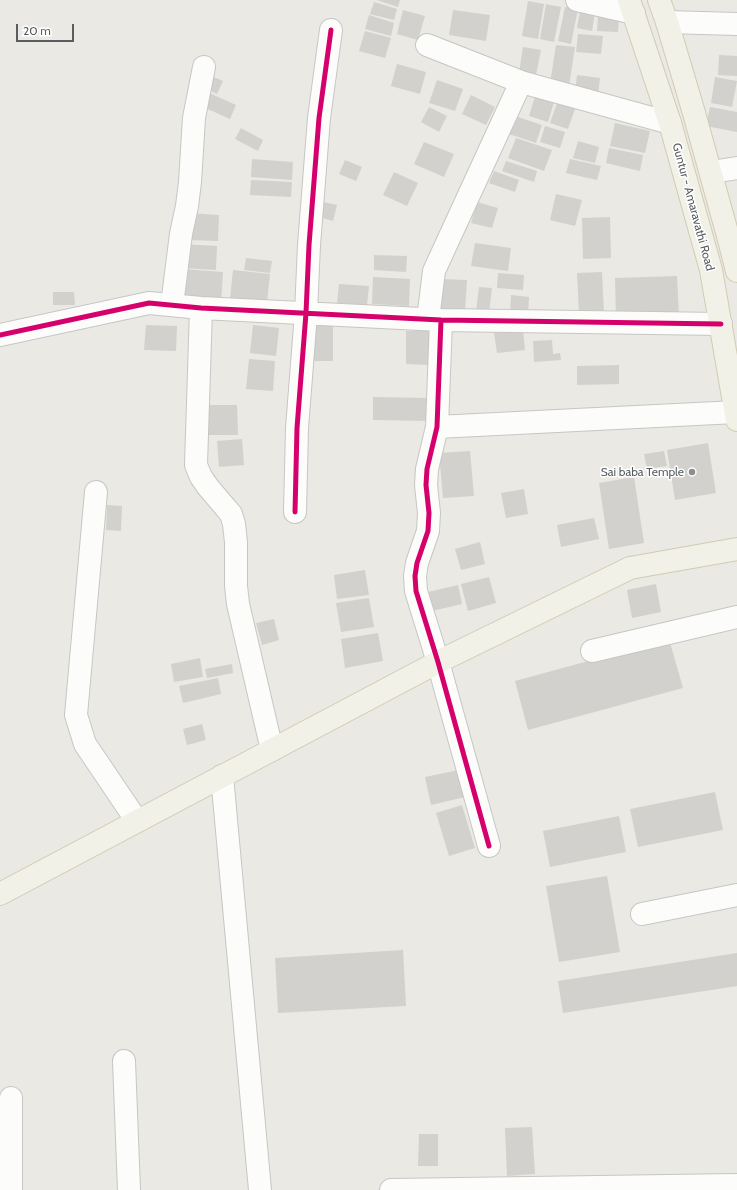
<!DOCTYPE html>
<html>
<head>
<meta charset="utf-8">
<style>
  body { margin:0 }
  #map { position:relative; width:737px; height:1190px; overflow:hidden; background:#eae9e4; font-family:Cabin,sans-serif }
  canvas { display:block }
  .scale { position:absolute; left:16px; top:24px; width:58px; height:18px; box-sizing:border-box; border:2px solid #595d62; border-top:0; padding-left:5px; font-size:12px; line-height:14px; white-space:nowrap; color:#595d62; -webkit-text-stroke:3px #fff; paint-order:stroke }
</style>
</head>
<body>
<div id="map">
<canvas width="737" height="1190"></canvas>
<div class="scale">20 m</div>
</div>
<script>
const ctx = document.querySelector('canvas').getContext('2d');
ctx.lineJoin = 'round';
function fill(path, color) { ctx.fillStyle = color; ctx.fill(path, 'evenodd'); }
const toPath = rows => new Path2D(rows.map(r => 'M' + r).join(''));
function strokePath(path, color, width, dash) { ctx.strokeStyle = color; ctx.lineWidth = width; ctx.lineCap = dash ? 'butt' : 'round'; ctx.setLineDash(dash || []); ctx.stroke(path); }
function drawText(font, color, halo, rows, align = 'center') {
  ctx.font = font + ' Cabin,sans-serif'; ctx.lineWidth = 3; ctx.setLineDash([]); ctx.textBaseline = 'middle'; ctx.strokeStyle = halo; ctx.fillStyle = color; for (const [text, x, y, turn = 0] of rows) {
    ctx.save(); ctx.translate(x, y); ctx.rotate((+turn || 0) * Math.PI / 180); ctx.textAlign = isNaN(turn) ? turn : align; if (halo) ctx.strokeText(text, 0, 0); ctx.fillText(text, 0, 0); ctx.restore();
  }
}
const building = toPath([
  [377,0,400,0,398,7],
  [528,1,544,4,538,39,522,36],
  [374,2,397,9,394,20,370,14],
  [546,4,561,7,554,42,540,39],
  [565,7,578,9,571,44,558,41],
  [403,10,425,16,418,40,397,34],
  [453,10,490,15,486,41,449,35],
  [580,11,595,13,592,31,577,28],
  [598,14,619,16,618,32,597,31],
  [369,15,394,23,391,36,365,29],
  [365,31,391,38,385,58,359,51],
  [578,34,603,36,601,54,576,52],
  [556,45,575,47,569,86,550,84],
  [523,47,541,50,536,75,519,73],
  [719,55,737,56,737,76,718,75],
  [397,64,426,72,420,94,391,86],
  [209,75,223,81,217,94,203,87],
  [577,75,600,78,598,95,575,92],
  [715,77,737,81,732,107,711,103],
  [437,80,463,89,455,111,429,103],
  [207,92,236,105,230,119,201,106],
  [536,93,555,99,548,122,529,116],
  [471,95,495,107,486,125,462,114],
  [558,100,576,106,568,129,550,123],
  [429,107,447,116,439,132,421,122],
  [710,107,737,112,737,132,706,126],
  [515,116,542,125,536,143,509,134],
  [615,123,650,131,645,153,610,146],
  [545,126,565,132,560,148,540,142],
  [241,128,263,140,258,151,235,139],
  [516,138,552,150,544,171,508,158],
  [578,141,599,147,595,163,573,158],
  [424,142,454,154,444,177,414,164],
  [609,148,643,155,640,171,606,163],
  [252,159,293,162,292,180,251,177],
  [570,159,601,166,597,180,566,173],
  [345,160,362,167,356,181,339,174],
  [506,161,537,171,534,182,502,171],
  [494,171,519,180,515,192,489,183],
  [394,172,418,183,407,206,383,195],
  [251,180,292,182,291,197,250,195],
  [556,194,582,200,575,226,550,220],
  [319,201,337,205,333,221,316,216],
  [477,202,498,208,492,228,471,223],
  [190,213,219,215,218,241,189,240],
  [610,217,611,258,583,259,582,218],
  [475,243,511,248,508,271,471,266],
  [182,244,217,246,216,270,181,268],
  [374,255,407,256,406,272,374,270],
  [246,258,272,261,270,273,244,270],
  [183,269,223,272,221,303,181,300],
  [233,270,270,274,267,303,230,299],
  [602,272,604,314,579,315,577,273],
  [498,273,524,275,523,290,497,288],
  [677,276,679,316,616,318,615,278],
  [373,277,410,279,409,306,372,304],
  [439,279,467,280,465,312,438,310],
  [339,284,369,286,367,305,337,303],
  [479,287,492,288,489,313,476,311],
  [53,292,74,292,75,305,53,305],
  [511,295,529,297,528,316,510,315],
  [146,325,177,326,176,351,144,350],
  [253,325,279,328,276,356,250,353],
  [311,325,333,325,333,361,312,361],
  [523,330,525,350,497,353,494,333],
  [406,331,432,331,431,365,406,364],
  [552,340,553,354,560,353,561,360,534,362,533,341],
  [249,359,275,361,273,391,246,389],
  [619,365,619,384,577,385,577,366],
  [373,397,430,398,429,421,373,420],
  [204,405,237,405,238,435,205,435],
  [242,439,244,465,219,467,217,441],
  [708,443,716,493,675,500,667,450],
  [470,451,474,496,443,498,439,453],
  [664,451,667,466,647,469,644,454],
  [634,477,644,543,609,549,599,483],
  [524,489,528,514,506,518,501,493],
  [107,505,122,506,121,531,106,530],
  [594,518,599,539,561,547,557,525],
  [480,542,485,564,461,570,455,549],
  [365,570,369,595,337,599,334,575],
  [489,577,496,603,468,611,461,584],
  [656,584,661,612,632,618,627,590],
  [458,585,462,604,432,611,428,592],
  [369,598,374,627,341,632,336,603],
  [274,619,279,640,262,645,256,623],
  [378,633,383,661,345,668,341,639],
  [669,639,683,688,528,730,515,681],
  [200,658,203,677,174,682,171,664],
  [232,664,233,673,207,678,205,669],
  [218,678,221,694,183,703,179,686],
  [202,724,206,740,187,745,183,729],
  [459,770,465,797,431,805,425,777],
  [715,792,723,830,638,847,630,809],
  [462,805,475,848,449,856,436,813],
  [619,816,626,852,550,867,543,831],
  [607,876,620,952,559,962,546,886],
  [403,950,406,1006,278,1013,275,958],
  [737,953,737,986,563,1013,558,981],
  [532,1127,535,1174,507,1176,505,1128],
  [419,1134,438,1134,438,1166,418,1166]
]);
const minor = toPath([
  [577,0,634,13],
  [667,22,737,24],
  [427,45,521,82,670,123],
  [711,172,737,168],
  [172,305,181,234,187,206,190,182,194,118,204,67],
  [201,308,196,465,201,477,208,487,225,507,231,514,234,524,236,542,236,586,238,604,272,750],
  [428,319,434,271,521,82],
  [441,320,437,427,427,469,426,485,429,513,428,531,417,563,415,576,416,591,438,662,489,846],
  [0,335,149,303,201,308,441,320,721,324],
  [437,427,736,412],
  [96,492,76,715,85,744,137,821],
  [295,512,297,428,306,313,309,245,319,118,331,30],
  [592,651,737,617],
  [222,776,260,1190],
  [642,914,737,895],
  [124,1061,129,1190],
  [11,1190,11,1098],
  [391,1190,737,1185]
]);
const major = toPath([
  [629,0,670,123,711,270,737,420],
  [659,0,667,22,694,113,728,236,737,271],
  [0,894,438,662,630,568,737,549]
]);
const cycleway = toPath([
  [441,320,437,427,427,469,426,485,429,513,428,531,417,563,415,576,416,591,438,662,489,846],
  [0,335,149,303,201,308,441,320,721,324],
  [295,512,297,428,306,313,309,245,319,118,331,30]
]);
const markers = [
  [692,472,4,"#8c8e90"]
];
const streetNames = [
  ["Guntur - Amaravathi Road",693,207,75]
];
const poiNames = [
  ["Sai baba Temple",684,472]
];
fill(building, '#d2d1ce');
strokePath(minor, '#c6c6c4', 24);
strokePath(major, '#d2cbb1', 24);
strokePath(minor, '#fcfcfb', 22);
strokePath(major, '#f2f1e7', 22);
strokePath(cycleway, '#d6006c', 5);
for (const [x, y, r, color] of markers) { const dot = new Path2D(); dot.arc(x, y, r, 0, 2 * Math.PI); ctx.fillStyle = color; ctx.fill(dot); strokePath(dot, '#fff', 1.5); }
drawText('12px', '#595d62', '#fff', streetNames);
drawText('12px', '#595d62', '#fff', poiNames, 'right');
</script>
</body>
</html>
